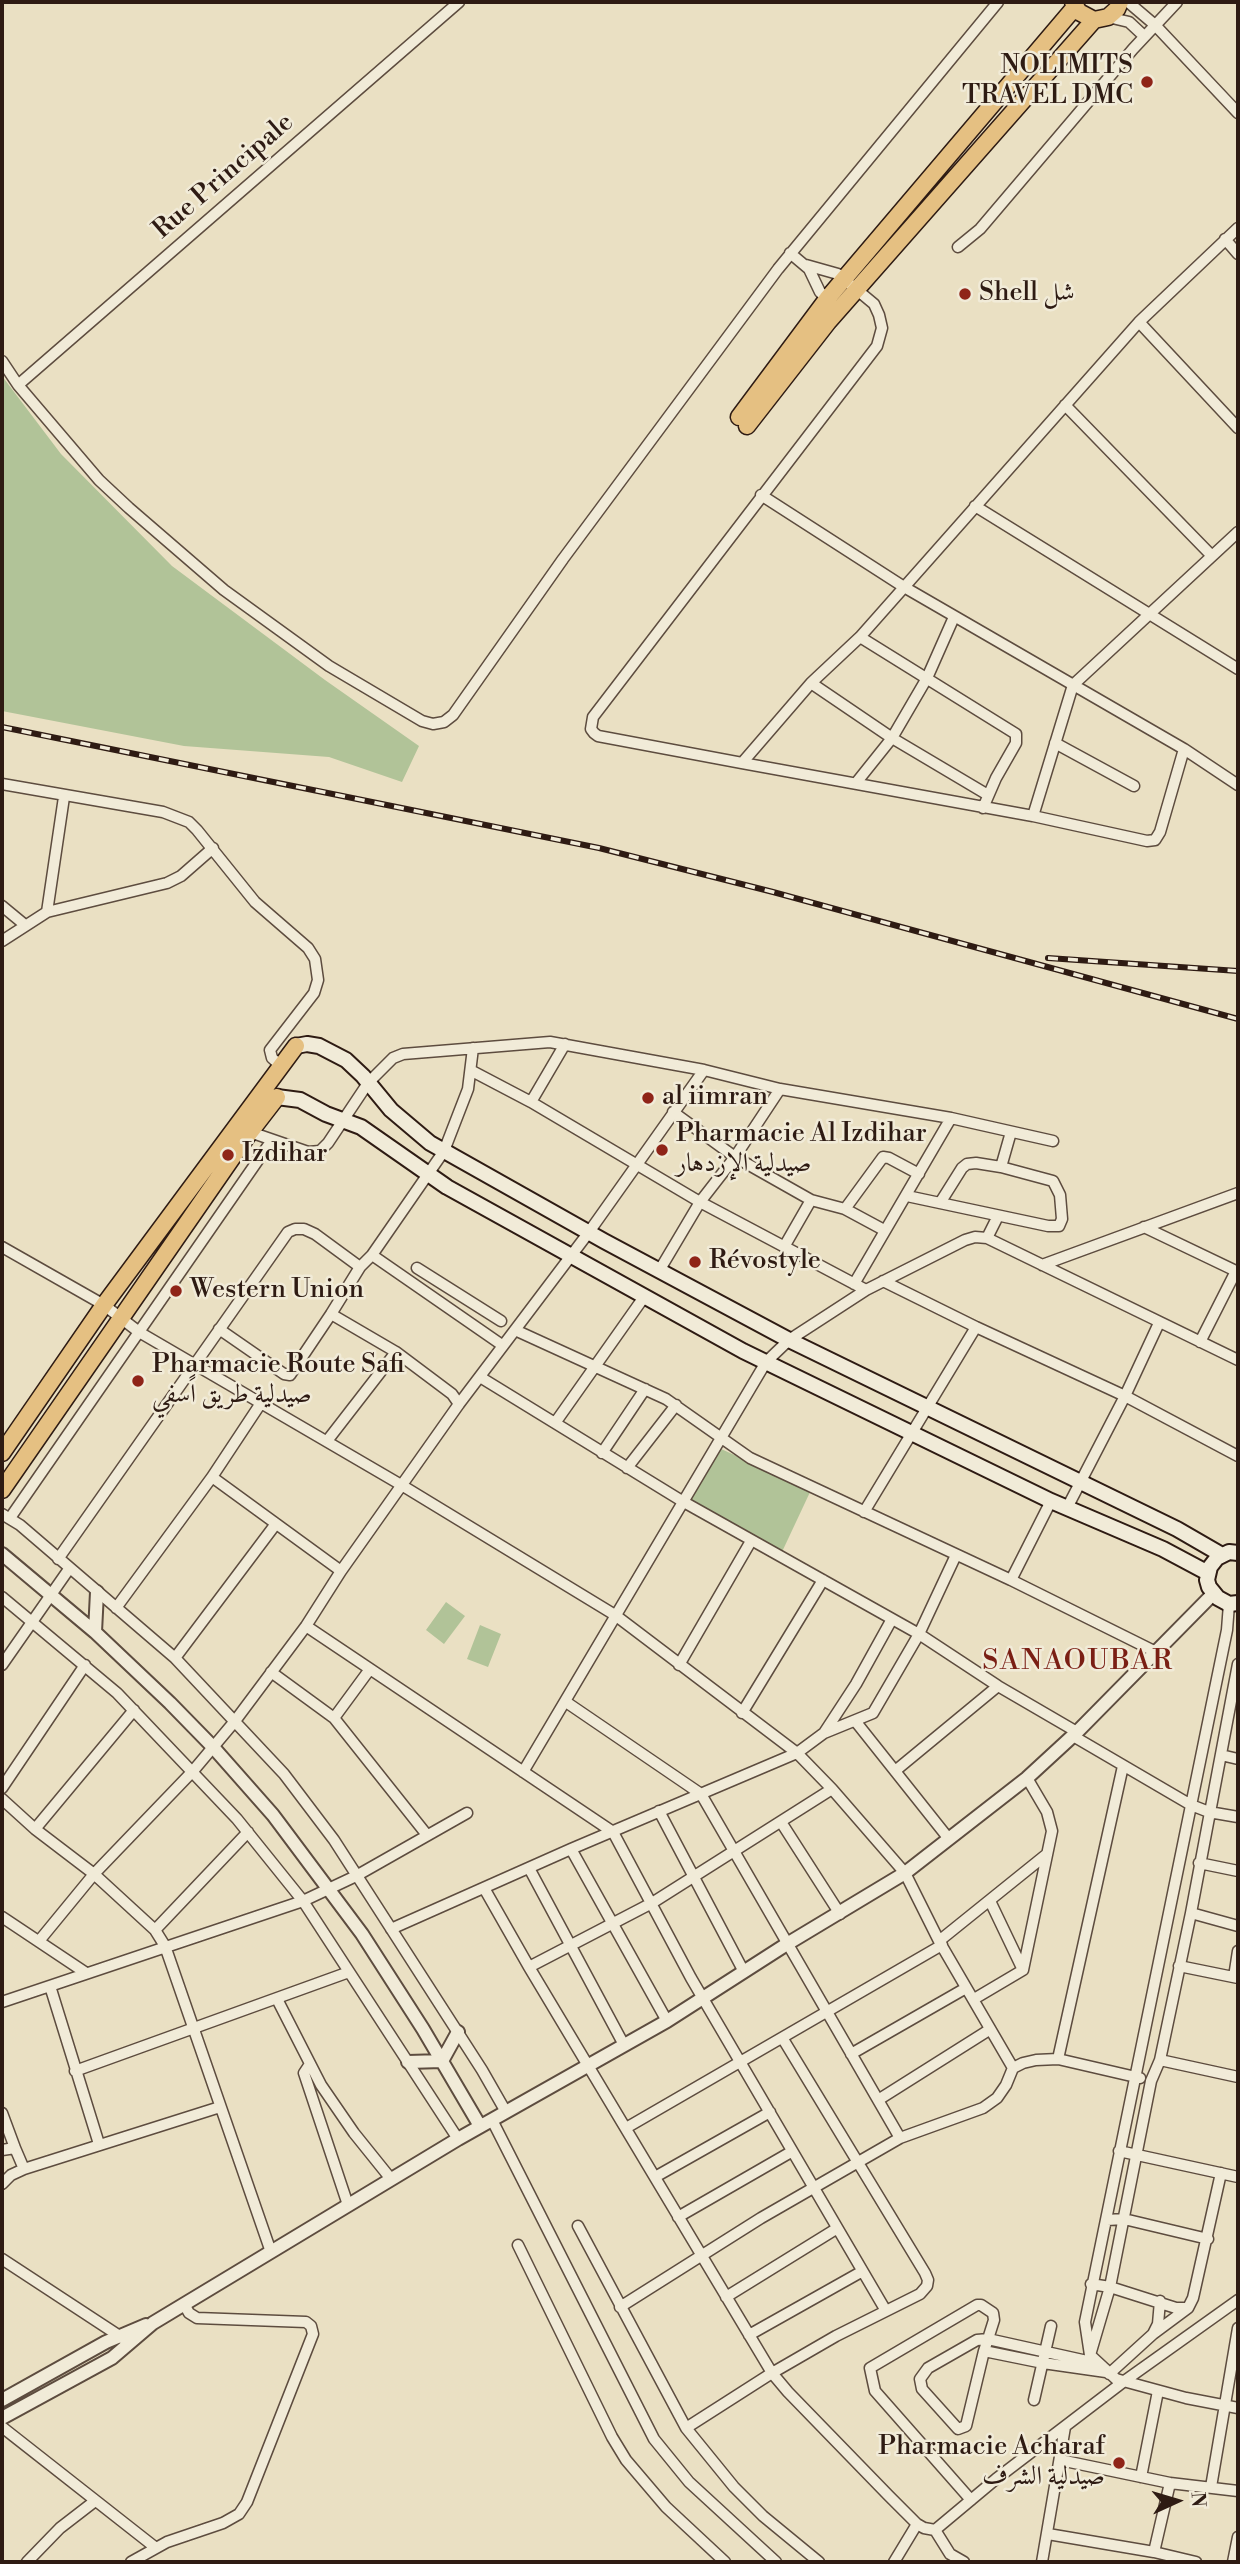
<!DOCTYPE html>
<html>
<head>
<meta charset="utf-8">
<style>
  body { margin:0 }
  #map { position:relative; width:1240px; height:2564px; overflow:hidden; background:#eae0c3; font-family:"Libre Bodoni",serif }
  canvas { display:block }
  .frame { position:absolute; inset:0; border:4px solid #2e1b13; pointer-events:none }
  .north { position:absolute; left:1142px; top:2466px; width:70px; height:70px; -webkit-text-stroke:5px #f1ebd8; paint-order:stroke; rotate:86deg; font-size:19px; font-weight:700; line-height:28px; text-align:center; color:#2e1b13 }
  .north::after { content:''; display:block; margin:auto; width:24px; height:32px; background:#2e1b13; clip-path:polygon(50% 0,100% 100%,50% 72%,0 100%) }
</style>
</head>
<body>
<div id="map">
<canvas width="1240" height="2564"></canvas>
<div class="frame"></div>
<div class="north">N</div>
</div>
<script>
const ctx = document.querySelector('canvas').getContext('2d');
ctx.lineJoin = 'round';
function fill(path, color) { ctx.fillStyle = color; ctx.fill(path, 'evenodd'); }
const toPath = rows => new Path2D(rows.map(r => 'M' + r).join(''));
function strokePath(path, color, width, dash) { ctx.strokeStyle = color; ctx.lineWidth = width; ctx.lineCap = dash ? 'butt' : 'round'; ctx.setLineDash(dash || []); ctx.stroke(path); }
function drawText(font, color, halo, rows, align = 'center') {
  ctx.font = font + ' "Libre Bodoni",Amiri,serif'; ctx.lineWidth = 5; ctx.setLineDash([]); ctx.textBaseline = 'middle'; ctx.strokeStyle = halo; ctx.fillStyle = color; for (const [text, x, y, turn = 0] of rows) {
    ctx.save(); ctx.translate(x, y); ctx.rotate((+turn || 0) * Math.PI / 180); ctx.textAlign = isNaN(turn) ? turn : align; if (halo) ctx.strokeText(text, 0, 0); ctx.fillText(text, 0, 0); ctx.restore();
  }
}
const green = toPath([
  [2,376,61,454,172,566,325,680,419,746,402,782,329,757,184,746,2,711],
  [719,1448,811,1490,781,1554,684,1499],
  [446,1602,465,1616,444,1644,426,1630],
  [480,1625,501,1634,488,1667,467,1659]
]);
const minor = toPath([
  [1128,2,1155,25,1238,113],
  [1108,17,1129,22,1144,36],
  [1225,239,1238,254],
  [958,247,980,229,1133,49,1177,2],
  [790,253,809,269,820,292,831,302],
  [806,265,838,274,874,304,879,315,882,328,877,346,593,717,591,729,594,733,598,736,742,763,1033,816,1147,841,1155,840,1160,832,1184,749],
  [1139,322,1238,428],
  [2,361,18,385,99,480,129,508,224,590,329,666,422,721,433,724,444,722,453,715,563,559,778,269,998,2],
  [18,385,459,2],
  [1065,405,1212,556],
  [761,495,904,587,1184,749,1238,785],
  [975,506,1238,669],
  [860,637,1016,734,1016,743,996,778,983,808],
  [811,683,892,738,988,795],
  [1055,743,1134,786],
  [742,763,811,683,860,637,1139,322,1238,228],
  [856,783,892,738,927,678,954,617],
  [2,784,163,812,189,822,197,830,255,902,308,948,315,959,318,980,314,993,270,1050,272,1058,281,1066],
  [1033,816,1073,685,1238,532],
  [2,906,25,925],
  [47,912,167,883,181,876,213,848],
  [2,941,47,912,64,797],
  [472,1071,531,1102,700,1202,866,1290],
  [531,1102,565,1044],
  [673,1112,735,1157,811,1200,845,1209,884,1230],
  [250,1132,308,1152,320,1151,328,1143,368,1083,393,1058,403,1054,550,1042,704,1070,780,1089,951,1118,1053,1141],
  [1001,1167,1011,1132],
  [907,1196,1048,1226,1059,1226,1062,1219,1060,1195,1053,1181,1001,1167,976,1163,967,1164,962,1168,940,1203],
  [845,1209,883,1157,889,1158,919,1174],
  [1144,1227,1238,1272],
  [987,1238,998,1216],
  [2,1247,104,1305,139,1332,403,1486,615,1615,797,1753,832,1789,905,1873,939,1941,1013,2068],
  [784,1247,811,1200],
  [372,1255,502,1345],
  [1042,1265,1238,1193],
  [417,1268,501,1321],
  [659,1271,700,1202,735,1157,780,1089],
  [883,1281,976,1327,1125,1396,1238,1456],
  [854,1284,951,1118],
  [331,1314,396,1352,452,1394,459,1404],
  [219,1329,284,1374,290,1375,331,1314,360,1267,372,1255,444,1151,468,1089,473,1048],
  [515,1330,666,1399,750,1458,1011,1580,1156,1652],
  [1200,1342,1236,1271],
  [480,1377,682,1501,919,1634,998,1686,1077,1732],
  [555,1423,644,1297],
  [327,1441,396,1352],
  [602,1453,645,1389],
  [627,1468,676,1405],
  [212,1477,341,1571],
  [1067,1508,1125,1396,1159,1323],
  [864,1512,976,1327],
  [2,1514,20,1525,175,1658,284,1774,334,1840,482,2070,506,2112],
  [10,1518,272,1140],
  [58,1559,288,1232,295,1229,304,1229,315,1234,360,1267],
  [1011,1580,1051,1501],
  [2,1597,117,1693,237,1819,303,1901,458,2139],
  [1229,1604,1227,1630,1085,2322,1090,2355,1116,2379,1186,2398,1238,2408],
  [116,1608,212,1477,261,1403],
  [306,1626,613,1832,691,1978,886,2311],
  [175,1658,275,1525],
  [2,1665,69,1569],
  [679,1665,751,1541],
  [271,1672,334,1718,427,1835],
  [566,1702,701,1794,900,2138],
  [742,1713,823,1580],
  [334,1718,370,1669],
  [856,1722,949,1839],
  [824,1733,856,1684,892,1619],
  [1073,1736,1191,1805,1209,1812,1238,1817],
  [1221,1755,1238,1759],
  [895,1771,998,1686],
  [523,1772,766,1362,789,1340,866,1290,965,1240,975,1237,987,1238,1238,1360],
  [2,1788,85,1665],
  [2,1799,35,1829,94,1874,155,1930,165,1946,271,2252],
  [659,1811,744,1972],
  [781,1822,840,1914],
  [35,1829,134,1710],
  [571,1849,667,2021],
  [1199,1863,1238,1871],
  [529,1868,624,2045],
  [484,1888,529,1967,772,2373,788,2392,889,2496,917,2524,924,2528,935,2530,996,2479,1123,2382,1238,2300],
  [990,1901,1023,1970],
  [1191,1913,1238,1926],
  [2,1917,86,1973],
  [391,1929,571,1849,797,1753,824,1733,873,1713,919,1634,956,1555],
  [155,1930,248,1832],
  [39,1941,94,1874,193,1771,235,1721,306,1626,341,1571,459,1404,589,1232,704,1070],
  [939,1941,1047,1854],
  [1179,1966,1238,1978],
  [529,1967,652,1903,832,1789],
  [1234,1977,1238,1951],
  [50,1986,99,2144],
  [277,1999,321,2085,354,2133,391,2179],
  [974,1999,1023,1970,1052,1831,1047,1812,1027,1778],
  [2,2002,303,1901,356,1876,467,1813],
  [851,2054,966,1988],
  [1058,2059,1123,1766],
  [1160,2060,1238,2077],
  [310,2064,304,2073,348,2205],
  [75,2071,349,1972],
  [878,2100,989,2030],
  [2,2113,15,2148],
  [492,2120,654,2439,689,2482,776,2562],
  [626,2128,942,1945],
  [2,2150,15,2148,24,2169],
  [1119,2151,1238,2177],
  [655,2177,770,2112],
  [2,2184,11,2175,24,2169,220,2107],
  [678,2217,791,2152],
  [1107,2220,1124,2219,1208,2239],
  [578,2226,686,2428,734,2487,763,2516,819,2562],
  [518,2245,612,2437,626,2460,666,2507,725,2562],
  [2,2259,124,2339],
  [1091,2284,1110,2287,1176,2308,1188,2308],
  [726,2297,836,2229],
  [620,2307,761,2218,900,2138,983,2108,997,2098,1006,2085,1013,2068,1023,2063,1036,2060,1058,2059,1140,2078],
  [1153,2334,1188,2308,1193,2298,1221,2173],
  [749,2335,861,2272],
  [984,2351,1043,2363,1106,2372],
  [1090,2355,1110,2287,1151,2081,1160,2060,1191,1913,1238,1664],
  [1109,2374,1153,2334,1158,2324,1160,2301],
  [1034,2400,1051,2326],
  [2,2427,156,2548],
  [686,2428,772,2373,836,2336,920,2294,927,2286,928,2280,925,2273,783,2039],
  [1060,2460,1170,2483,1238,2491],
  [1141,2477,1158,2391],
  [1211,2487,1238,2328],
  [971,2500,875,2391,870,2368,977,2305,981,2305,993,2313,994,2320,988,2339,984,2351,966,2426,958,2429,922,2389,920,2379,928,2368,977,2340,988,2339,1096,2363],
  [935,2530,950,2554,964,2562],
  [1048,2534,1154,2552,1196,2562],
  [1154,2552,1170,2483],
  [27,2562,60,2528,95,2501],
  [131,2562,167,2542,223,2523,239,2514,247,2502,313,2334,311,2326,306,2322,197,2318,189,2313,184,2304],
  [894,2562,917,2524],
  [1042,2562,1065,2427],
  [1233,2562,1238,2537]
]);
const tertiary = toPath([
  [2,1554,95,1632,170,1703,213,1747,273,1815,362,1934,423,2029,480,2126],
  [95,1632,97,1592],
  [408,2062,442,2061,458,2032],
  [2,2400,106,2342,146,2325],
  [2,2418,112,2358,153,2323,458,2139,667,2021,787,1944,905,1873,1027,1778,1077,1732,1213,1594]
]);
const secondary = toPath([
  [296,1046,307,1044,319,1046,346,1060,363,1076,391,1110,430,1143,604,1241,789,1340,1177,1529,1222,1555],
  [277,1097,300,1100,326,1114,361,1127,447,1187,743,1351,1051,1501,1163,1549,1208,1573],
  [1238,1553,1229,1552,1217,1558,1210,1567,1207,1580,1209,1587,1218,1598,1229,1604,1238,1603]
]);
const primary = toPath([
  [1073,2,1079,12,1094,20,1108,17,1117,9,1120,2],
  [739,417,827,299,1075,7],
  [747,426,828,322,1094,20],
  [2,1453,104,1305,296,1046],
  [2,1490,250,1132,277,1097]
]);
const rail = toPath([
  [2,727,599,848,773,892,1238,1019],
  [1048,958,1238,971]
]);
const markers = [
  [1147,82,7,"#8f2418"],
  [965,294,7,"#8f2418"],
  [648,1098,7,"#8f2418"],
  [662,1150,7,"#8f2418"],
  [228,1155,7,"#8f2418"],
  [695,1262,7,"#8f2418"],
  [176,1291,7,"#8f2418"],
  [138,1381,7,"#8f2418"],
  [1119,2463,7,"#8f2418"]
];
const poiNames = [
  ["NOLIMITS",1133,67,"right"],
  ["TRAVEL DMC",1133,97,"right"],
  ["Shell شل",979,294],
  ["al iimran",662,1098],
  ["Pharmacie Al Izdihar",676,1135],
  ["صيدلية الإزدهار",676,1165],
  ["Izdihar",242,1155],
  ["Révostyle",709,1262],
  ["Western Union",190,1291],
  ["Pharmacie Route Safi",152,1366],
  ["صيدلية طريق اًسفي",152,1396],
  ["Pharmacie Acharaf",1105,2448,"right"],
  ["صيدلية الشرف",1105,2478,"right"]
];
const streetNames = [
  ["Rue Principale",224,177,-41]
];
const neighbourhoodNames = [
  ["SANAOUBAR",1078,1662]
];
fill(green, '#b1c398');
strokePath(minor, '#5d4c3f', 13);
strokePath(tertiary, '#5d4c3f', 16);
strokePath(secondary, '#2e1b13', 18);
strokePath(primary, '#2e1b13', 19);
strokePath(minor, '#f1ebd8', 10);
strokePath(tertiary, '#f1ebd8', 12);
strokePath(secondary, '#f1ebd8', 14);
strokePath(primary, '#e5c082', 16);
strokePath(rail, '#2e1b13', 6);
strokePath(rail, '#f1ebd8', 3.5, [10]);
for (const [x, y, r, color] of markers) { const dot = new Path2D(); dot.arc(x, y, r, 0, 2 * Math.PI); ctx.fillStyle = color; ctx.fill(dot); strokePath(dot, '#f1ebd8', 2.5); }
drawText('26px', '#2e1b13', '#f1ebd8', poiNames, 'left');
drawText('26px', '#2e1b13', '#f1ebd8', streetNames);
ctx.letterSpacing = '2px';
drawText('28px', '#7a1f14', '#f1ebd8', neighbourhoodNames);
ctx.letterSpacing = '0px';
</script>
</body>
</html>
